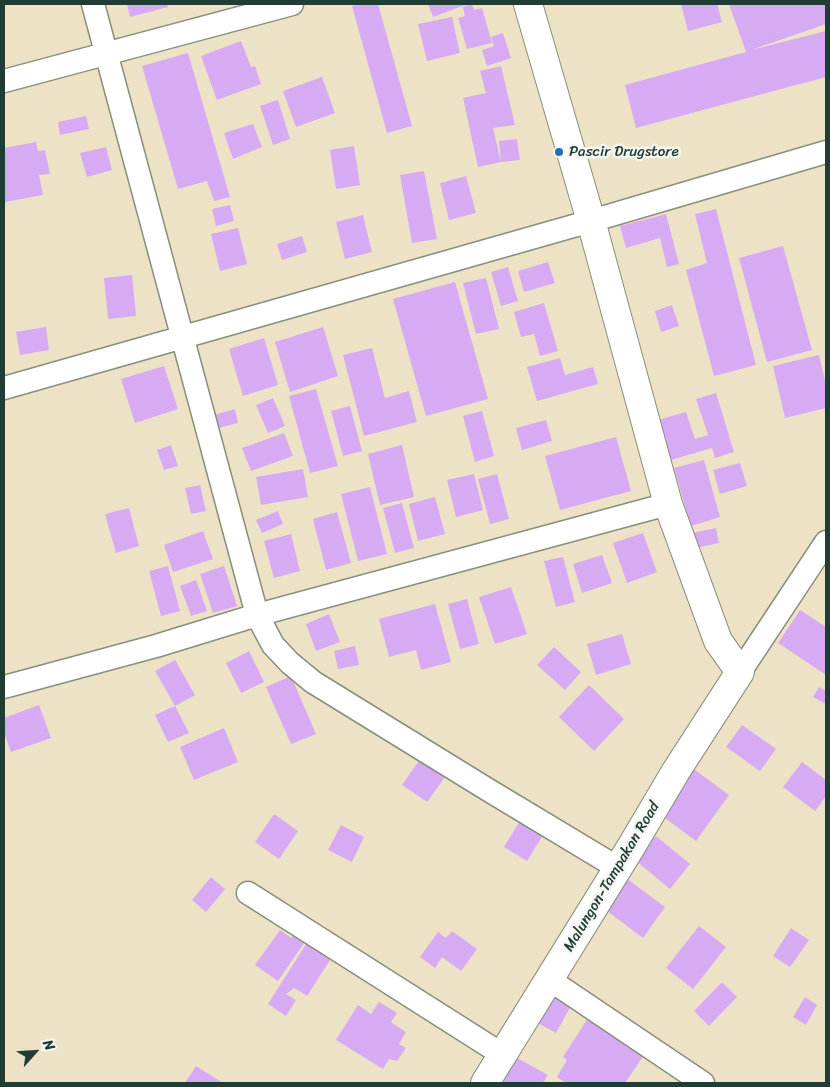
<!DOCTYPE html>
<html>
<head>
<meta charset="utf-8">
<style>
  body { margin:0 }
  #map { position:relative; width:830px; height:1087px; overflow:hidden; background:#ede2c5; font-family:Sriracha,sans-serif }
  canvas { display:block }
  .frame { position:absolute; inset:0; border:5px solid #1f3d34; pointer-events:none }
  .north { position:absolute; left:10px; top:1027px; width:50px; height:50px; -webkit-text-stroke:4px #f6f6f2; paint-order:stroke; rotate:64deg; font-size:14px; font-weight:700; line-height:20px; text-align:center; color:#1f3d34 }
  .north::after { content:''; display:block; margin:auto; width:18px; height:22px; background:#1f3d34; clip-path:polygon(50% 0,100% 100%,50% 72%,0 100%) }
</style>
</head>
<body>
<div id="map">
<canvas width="830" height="1087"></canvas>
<div class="frame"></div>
<div class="north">N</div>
</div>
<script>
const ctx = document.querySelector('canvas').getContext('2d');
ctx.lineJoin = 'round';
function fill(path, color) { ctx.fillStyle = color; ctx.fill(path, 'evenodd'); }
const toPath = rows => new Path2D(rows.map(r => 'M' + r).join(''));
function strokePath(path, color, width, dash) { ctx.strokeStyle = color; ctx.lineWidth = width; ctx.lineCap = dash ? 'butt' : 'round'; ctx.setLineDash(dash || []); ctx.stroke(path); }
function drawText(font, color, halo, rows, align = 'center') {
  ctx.font = font + ' Sriracha,sans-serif'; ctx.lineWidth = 5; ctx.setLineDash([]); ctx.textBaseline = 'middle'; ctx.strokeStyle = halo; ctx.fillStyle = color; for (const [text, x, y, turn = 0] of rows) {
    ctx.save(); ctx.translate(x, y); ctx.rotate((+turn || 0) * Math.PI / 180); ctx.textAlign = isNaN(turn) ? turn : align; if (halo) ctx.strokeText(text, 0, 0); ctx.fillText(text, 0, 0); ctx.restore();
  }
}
const building = toPath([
  [127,4,167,4,168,7,130,17],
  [360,4,378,4,412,126,387,133,352,6],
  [428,4,468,4,433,17],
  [472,4,474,10,482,8,492,43,467,49,458,18,465,16,463,7],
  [681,4,717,4,722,22,688,31],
  [729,4,826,4,826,24,751,50,826,31,826,77,636,128,625,85,746,52],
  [452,17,460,53,427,61,418,24],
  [503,33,511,58,487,66,482,50,494,46,491,37],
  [241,41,251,67,255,66,261,84,217,100,201,56],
  [188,53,230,197,214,201,207,181,178,189,142,66],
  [501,66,515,125,493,128,501,162,478,167,463,98,486,93,480,71],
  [322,77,335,113,296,127,283,91],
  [278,100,290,139,273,145,260,106],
  [86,116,89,129,60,135,58,122],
  [253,124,262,147,233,159,224,133],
  [517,139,520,160,501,162,499,141],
  [36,142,38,151,45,150,50,174,39,175,43,195,5,202,4,193,4,148],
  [354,146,360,185,336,189,330,150],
  [106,147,112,170,87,177,80,153],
  [424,171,437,239,412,243,400,175],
  [466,176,476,213,449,220,440,183],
  [230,205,234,221,216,226,212,209],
  [716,209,756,365,714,376,686,270,707,263,695,214],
  [666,214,679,264,667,267,660,238,626,248,620,226],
  [363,215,372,252,345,259,336,222],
  [238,228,247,264,220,271,211,234],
  [302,236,307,252,282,260,277,244],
  [783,246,812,350,767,362,739,258],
  [548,262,555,283,524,292,518,271],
  [508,267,518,301,501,306,491,272],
  [132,275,136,316,108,319,104,278],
  [486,278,499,329,476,334,463,283],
  [455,282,488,399,426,416,393,299],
  [544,303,558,351,540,356,534,334,521,337,514,312],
  [672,305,679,326,661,332,655,311],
  [46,327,49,350,20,355,16,332],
  [323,327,338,376,290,392,275,342],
  [264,338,278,385,243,396,229,349],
  [372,348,385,398,409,391,417,422,364,436,343,355],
  [819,355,826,385,826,408,785,418,773,366],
  [560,358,565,375,593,367,598,384,537,401,527,367],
  [164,366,178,409,135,423,121,379],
  [316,389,338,466,310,473,289,396],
  [716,393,734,452,715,458,712,448,671,460,658,420,686,412,695,439,708,435,696,399],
  [273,398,285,426,268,433,256,405],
  [350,406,362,451,343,456,331,411],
  [235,409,238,423,214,429,210,416],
  [482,411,494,456,475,462,463,416],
  [546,420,552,441,522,450,516,428],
  [284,433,293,456,251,471,242,448],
  [616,437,631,491,560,510,545,456],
  [171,445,178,466,164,470,157,450],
  [402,445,414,497,380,505,368,454],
  [704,460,720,517,691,526,674,468],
  [740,463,747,486,720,494,713,470],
  [303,469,308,497,261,505,256,477],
  [474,474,483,510,456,517,447,480],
  [497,474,509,519,490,524,478,479],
  [200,485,206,511,191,514,185,488],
  [370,487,387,554,358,561,341,494],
  [435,497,445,534,418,541,409,504],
  [402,503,414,548,395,553,383,508],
  [129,508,139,546,116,553,105,514],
  [278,511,283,524,262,533,256,520],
  [337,512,351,563,326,570,313,519],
  [716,528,719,543,695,548,692,533],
  [203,531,213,559,173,572,164,545],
  [643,533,657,572,627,583,613,543],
  [291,534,300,571,274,578,264,541],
  [602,555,612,583,582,593,573,564],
  [563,557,575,602,556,607,544,561],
  [168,566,180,611,161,616,149,571],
  [224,566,237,606,213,613,200,574],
  [196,580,207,611,191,616,180,586],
  [511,587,527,634,495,644,479,597],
  [467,599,479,644,460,649,448,604],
  [435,604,451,662,421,670,416,650,389,657,379,619],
  [800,610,826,627,826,675,778,643],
  [329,614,340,642,316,651,306,624],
  [622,634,631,664,596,675,587,644],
  [355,646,359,665,338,669,334,651],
  [554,647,581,672,565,690,537,665],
  [249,651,264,682,241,693,226,663],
  [175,660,195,695,175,706,189,733,168,742,155,715,175,706,155,671],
  [291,676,316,734,291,744,266,687],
  [589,685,624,719,594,751,559,717],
  [819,687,826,691,826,704,813,697],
  [39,705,51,738,11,752,4,732,4,718],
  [742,725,776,749,760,771,726,747],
  [224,728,238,762,194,780,180,747],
  [420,759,445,777,427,802,402,785],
  [802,762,826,780,826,796,815,811,783,787],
  [691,767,729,795,696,841,658,813],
  [274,814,298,831,279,859,255,842],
  [520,821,543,835,527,861,504,847],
  [341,825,364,837,352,862,328,850],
  [656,836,690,864,670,889,635,860],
  [211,877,225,889,206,912,192,900],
  [626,878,665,907,643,938,603,908],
  [699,926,726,947,693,989,666,968],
  [791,928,809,940,790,967,773,956],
  [298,929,310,938,304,943,278,981,255,965,280,930,291,938],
  [452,931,477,949,461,971,442,957,435,968,420,957,438,932,446,938],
  [308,941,332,957,307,996,294,988,286,994,296,1000,286,1016,268,1004],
  [722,982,737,997,709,1026,694,1011],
  [551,992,572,1004,556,1033,534,1021],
  [805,997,817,1005,806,1025,793,1017],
  [379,1002,397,1013,391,1022,406,1032,399,1044,406,1048,397,1061,389,1059,383,1069,336,1040,358,1005,371,1014],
  [588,1018,644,1055,625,1083,566,1083,557,1077,567,1060,563,1057],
  [510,1054,548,1075,543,1083,507,1083,497,1078],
  [196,1066,223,1083,185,1083]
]);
const minor = toPath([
  [93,4,257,615,273,645,290,663,313,682,490,791,618,868],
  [4,81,292,4],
  [4,388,591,221,826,152],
  [740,672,826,542],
  [4,687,156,646,257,615,668,504],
  [248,893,503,1055],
  [550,980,703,1083]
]);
const secondary = toPath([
  [485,1083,631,847,676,771,740,672,718,641,668,504,591,221,528,4]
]);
const markers = [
  [559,152,5,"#1f6fb2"]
];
const poiNames = [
  ["Pascir Drugstore",569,152]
];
const streetNames = [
  ["Malungon-Tampakan Road",612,877,-59]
];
fill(building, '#d7abf3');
strokePath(minor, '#86907c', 25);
strokePath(secondary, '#86907c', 30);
strokePath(minor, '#fff', 22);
strokePath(secondary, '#fff', 28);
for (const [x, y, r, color] of markers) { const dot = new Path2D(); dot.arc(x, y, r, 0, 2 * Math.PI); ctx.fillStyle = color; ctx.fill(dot); strokePath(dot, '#f6f6f2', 2); }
drawText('15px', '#1f3d34', '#f6f6f2', poiNames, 'left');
drawText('15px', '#1f3d34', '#f6f6f2', streetNames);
</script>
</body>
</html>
